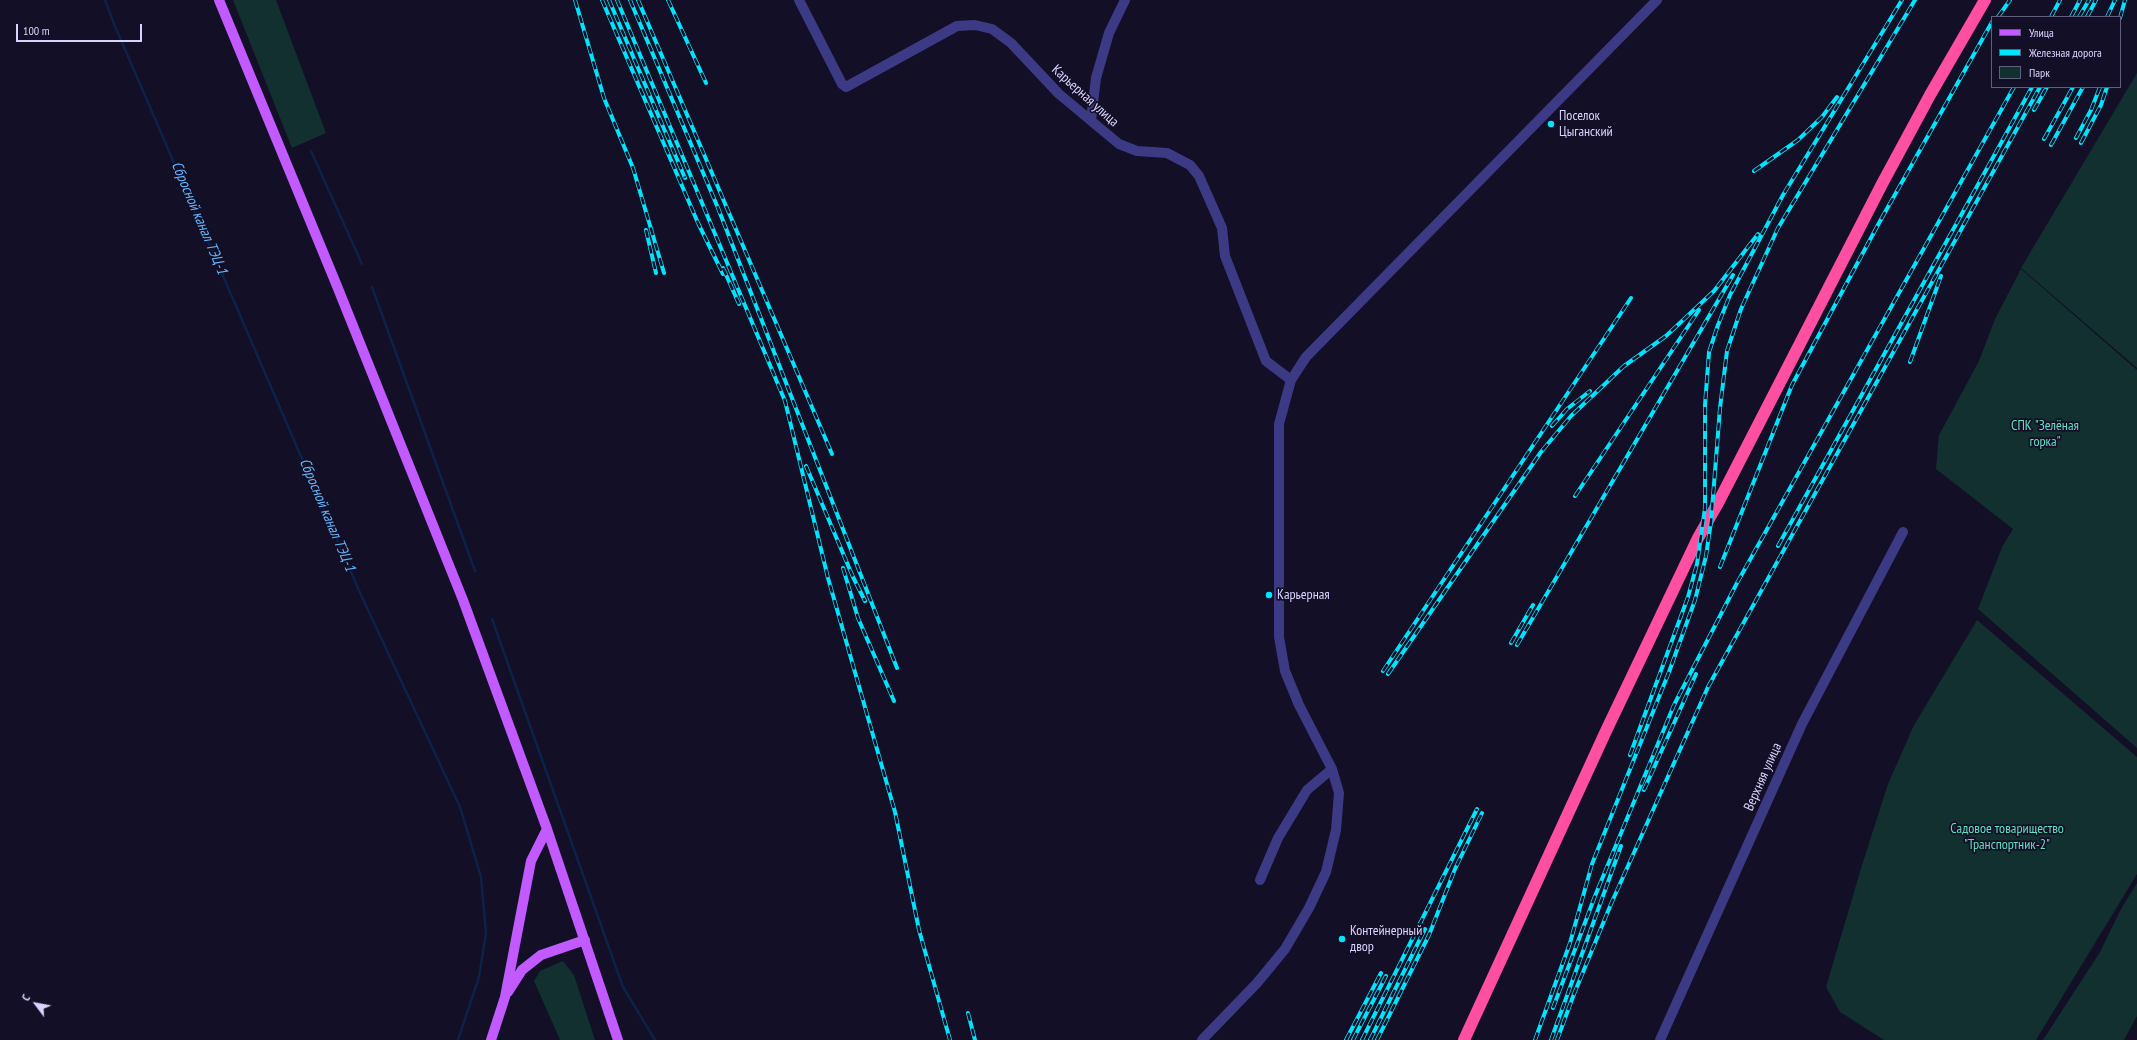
<!DOCTYPE html>
<html>
<head>
<meta charset="utf-8">
<style>
  body { margin:0 }
  #map { position:relative; width:2137px; height:1040px; overflow:hidden; background:#130f26; font-family:"PT Sans Narrow",sans-serif }
  canvas { display:block }
  .legend { position:absolute; left:1991px; top:16px; width:130px; height:72px; box-sizing:border-box; background:#130f26; border:1px solid #625e7d; margin:0; padding:5px 7px; list-style:none; font-size:12px; color:#d9d4ff }
  .legend li { display:flex; align-items:center; gap:8px; height:20px }
  .legend b { width:20px; border:1px solid #625e7d }
  .north { position:absolute; left:16px; top:984px; width:40px; height:40px; -webkit-text-stroke:3px #130f26; paint-order:stroke; rotate:302deg; font-size:11px; font-weight:700; line-height:16px; text-align:center; color:#d9d4ff }
  .north::after { content:''; display:block; margin:auto; width:14px; height:18px; background:#d9d4ff; clip-path:polygon(50% 0,100% 100%,50% 72%,0 100%) }
  .scale { position:absolute; left:16px; top:24px; width:126px; height:18px; box-sizing:border-box; border:2px solid #d9d4ff; border-top:0; padding-left:5px; font-size:12px; line-height:14px; white-space:nowrap; color:#d9d4ff; -webkit-text-stroke:3px #130f26; paint-order:stroke }
</style>
</head>
<body>
<div id="map">
<canvas width="2137" height="1040"></canvas>
<ul class="legend">
<li><b style="height:5px;background:#c25bff"></b>Улица</li>
<li><b style="height:5px;background:#00e5ff"></b>Железная дорога</li>
<li><b style="height:11px;background:#12302f"></b>Парк</li>
</ul>
<div class="north">С</div>
<div class="scale">100 m</div>
</div>
<script>
const ctx = document.querySelector('canvas').getContext('2d');
ctx.lineJoin = 'round';
function fill(path, color) { ctx.fillStyle = color; ctx.fill(path, 'evenodd'); }
const toPath = rows => new Path2D(rows.map(r => 'M' + r).join(''));
function strokePath(path, color, width, dash) { ctx.strokeStyle = color; ctx.lineWidth = width; ctx.lineCap = dash ? 'butt' : 'round'; ctx.setLineDash(dash || []); ctx.stroke(path); }
function drawText(font, color, halo, rows, align = 'center') {
  ctx.font = font + ' "PT Sans Narrow",sans-serif'; ctx.lineWidth = 3.5; ctx.setLineDash([]); ctx.textBaseline = 'middle'; ctx.strokeStyle = halo; ctx.fillStyle = color; for (const [text, x, y, turn = 0] of rows) {
    ctx.save(); ctx.translate(x, y); ctx.rotate((+turn || 0) * Math.PI / 180); ctx.textAlign = isNaN(turn) ? turn : align; if (halo) ctx.strokeText(text, 0, 0); ctx.fillText(text, 0, 0); ctx.restore();
  }
}
const green = toPath([
  [233,0,276,0,326,133,292,148],
  [2137,73,2137,368,2021,268],
  [2021,269,2137,370,2137,748,1978,609,2002,547,2013,529,1936,469,1939,435,1979,361,1995,319],
  [1977,620,2137,757,2137,874,2036,1040,1884,1040,1840,1012,1826,987,1862,865,1888,784,1914,725],
  [2137,883,2137,1016,2124,1040,2043,1040,2100,952,2121,909],
  [563,961,574,975,595,1040,560,1040,534,981,540,971]
]);
const stream = toPath([
  [105,0,114,24,361,595,460,807,481,877,486,933,479,977,458,1040],
  [311,151,362,264],
  [372,287,475,571],
  [492,619,623,987,655,1040]
]);
const minor = toPath([
  [799,0,842,84,846,87,957,26,975,25,992,29,1011,43,1059,94,1119,144,1137,151,1167,153,1190,165,1199,176,1222,228,1225,256,1266,361,1291,380],
  [1091,120,1096,78,1109,33,1125,0],
  [1260,880,1278,838,1307,790,1332,769],
  [1202,1040,1257,983,1285,949,1309,908,1326,872,1336,830,1339,793,1332,769,1299,705,1285,671,1279,637,1279,424,1291,380,1306,357,1657,0],
  [1660,1040,1802,724,1903,532]
]);
const major = toPath([
  [219,0,337,286,463,600,547,829,618,1040],
  [508,992,522,970,541,955,585,940],
  [491,1040,505,997,531,861,547,829]
]);
const highway = toPath([
  [1464,1040,1606,731,1698,538,1718,503,1882,184,1930,95,1985,0]
]);
const rail = toPath([
  [575,0,604,98,633,168,664,273],
  [602,0,698,223,723,274],
  [609,0,685,178],
  [617,0,785,401,828,578,895,812,919,930,950,1040],
  [630,0,718,208,897,668],
  [638,0,832,454],
  [668,0,706,83],
  [1998,17,2010,0],
  [2051,17,2060,0],
  [2071,17,2080,0],
  [2079,17,2089,0],
  [2087,17,2096,0],
  [2107,17,2115,0],
  [2120,18,2125,0],
  [2034,110,2047,87],
  [2076,138,2091,110,2100,87],
  [2044,139,2073,87],
  [2081,143,2101,105,2107,87],
  [2051,145,2083,87],
  [1754,171,1798,140,1822,117,1837,97],
  [646,230,656,273],
  [723,268,739,304],
  [1910,362,1941,276],
  [1552,426,1567,409,1590,391],
  [806,466,853,577,865,601],
  [1575,496,1699,310],
  [1778,546,2032,87],
  [1720,567,1792,385,1879,223,1992,22],
  [843,568,858,618,894,701],
  [1511,643,1533,605],
  [1517,645,1733,275],
  [1383,671,1631,298],
  [1388,674,1541,452,1571,416,1624,366,1666,336,1714,291,1758,234],
  [1630,755,1688,597,1697,564,1705,508,1705,405,1709,352,1718,325,1730,295,1783,195,1902,0],
  [1644,790,1696,674],
  [1553,1008,1595,896,1674,705,1737,583,2014,87],
  [968,1013,975,1040],
  [1346,1040,1381,973],
  [1353,1040,1386,976],
  [1362,1040,1477,809],
  [1370,1040,1425,929],
  [1377,1040,1429,935,1455,869,1482,813],
  [1535,1040,1570,943,1592,864,1669,672,1695,600,1706,556,1711,522,1720,408,1727,351,1741,309,1778,228,1915,0],
  [1551,1040,1621,846],
  [1557,1040,1574,994,1611,904,1708,687,2040,87]
]);
const markers = [
  [1551,124,4,"#00e5ff"],
  [1269,595,4,"#00e5ff"],
  [1342,939,4,"#00e5ff"]
];
const streetNames = [
  ["Карьерная улица",1085,96,42],
  ["Верхняя улица",1763,777,-66]
];
const poiNames = [
  ["Поселок",1559,116],
  ["Цыганский",1559,132],
  ["Карьерная",1277,595],
  ["Контейнерный",1350,931],
  ["двор",1350,947]
];
const parkNames = [
  ["СПК \"Зелёная",2045,426],
  ["горка\"",2045,442],
  ["Садовое товарищество",2007,829],
  ["\"Транспортник-2\"",2007,845]
];
const waterNames = [
  ["Сбросной канал ТЭЦ-1",199,218,67],
  ["Сбросной канал ТЭЦ-1",327,515,67]
];
fill(green, '#12302f');
strokePath(stream, '#0c2248', 2.5);
strokePath(minor, '#3d3a85', 10);
strokePath(major, '#c25bff', 10);
strokePath(highway, '#ff4fa3', 12);
strokePath(rail, '#00e5ff', 4);
strokePath(rail, '#130f26', 2.5, [8]);
for (const [x, y, r, color] of markers) { const dot = new Path2D(); dot.arc(x, y, r, 0, 2 * Math.PI); ctx.fillStyle = color; ctx.fill(dot); strokePath(dot, '#130f26', 1.5); }
drawText('14px', '#d9d4ff', '#130f26', streetNames);
drawText('14px', '#d9d4ff', '#130f26', poiNames, 'left');
drawText('14px', '#5fe0c0', '#130f26', parkNames);
drawText('italic 15px', '#62b6ff', '#130f26', waterNames);
</script>
</body>
</html>
